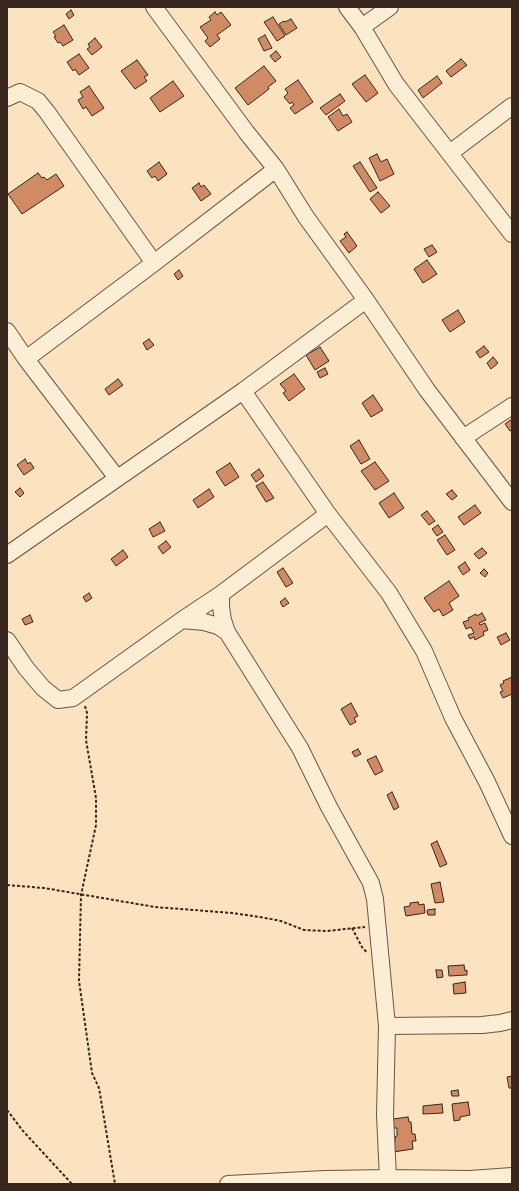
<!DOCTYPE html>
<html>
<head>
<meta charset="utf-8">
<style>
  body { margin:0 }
  #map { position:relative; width:519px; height:1191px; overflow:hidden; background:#fae3be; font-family:"IM FELL Double Pica",serif }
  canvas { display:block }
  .frame { position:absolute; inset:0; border:8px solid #38261f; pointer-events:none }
</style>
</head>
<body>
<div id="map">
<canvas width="519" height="1191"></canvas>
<div class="frame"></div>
</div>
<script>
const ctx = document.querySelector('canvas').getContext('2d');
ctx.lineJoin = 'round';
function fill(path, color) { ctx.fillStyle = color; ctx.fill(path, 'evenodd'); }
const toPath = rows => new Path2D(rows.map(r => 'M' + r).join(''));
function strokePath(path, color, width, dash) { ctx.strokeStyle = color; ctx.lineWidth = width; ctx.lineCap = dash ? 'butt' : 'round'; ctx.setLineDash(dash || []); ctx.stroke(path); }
const building = toPath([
  [71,10,74,15,69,19,66,14,71,10],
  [215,12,217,15,221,12,231,25,217,35,220,39,210,47,205,41,208,38,200,27,211,20,209,17,215,12],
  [273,17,285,36,277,41,264,22,273,17],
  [291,19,297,28,286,35,279,24,284,21,285,22,291,19],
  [64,25,73,40,63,46,60,42,58,43,54,37,56,36,53,32,64,25],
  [265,35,272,48,264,51,258,39,265,35],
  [95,38,102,47,92,55,87,49,90,47,88,44,95,38],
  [276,51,281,57,275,62,270,56,276,51],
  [79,54,89,68,79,75,75,69,73,71,67,62,79,54],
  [461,59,467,65,451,77,446,71,461,59],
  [137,60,148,75,144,77,147,81,135,89,121,71,137,60],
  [264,66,276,81,268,87,269,89,248,105,235,88,264,66],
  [365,75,378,93,366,102,352,84,365,75],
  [437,76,442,83,423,98,418,90,437,76],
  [298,80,313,102,295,114,290,108,294,105,292,102,290,104,284,97,288,93,285,89,298,80],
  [173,81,184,96,160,112,150,98,173,81],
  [89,86,104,108,92,116,86,107,83,109,78,100,83,97,80,92,89,86],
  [340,94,345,101,326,115,320,108,340,94],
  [339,109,343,116,347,114,352,122,338,131,328,117,339,109],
  [377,154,381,162,387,159,394,174,380,181,369,158,377,154],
  [159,162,167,174,158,181,155,176,152,178,147,171,159,162],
  [360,162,377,188,370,192,353,166,360,162],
  [38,173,42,178,44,177,47,180,56,174,64,186,22,214,8,194,38,173],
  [199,183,201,187,204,185,211,194,201,201,192,188,199,183],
  [378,192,390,206,381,213,370,199,378,192],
  [347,232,357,246,349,253,340,241,346,237,344,234,347,232],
  [432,245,437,252,429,257,424,249,432,245],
  [427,260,437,274,423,283,414,269,427,260],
  [179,270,183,276,178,280,174,274,179,270],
  [458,310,465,322,450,332,442,320,458,310],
  [149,339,154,345,147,350,143,343,149,339],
  [484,346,489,352,480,358,476,352,484,346],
  [320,347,329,361,315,370,306,355,320,347],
  [493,357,498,363,491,369,487,363,493,357],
  [325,368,328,374,320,378,317,372,325,368],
  [294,374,305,389,289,401,283,393,286,391,280,384,294,374],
  [118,379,123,385,109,395,105,389,118,379],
  [373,395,383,410,371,417,362,403,373,395],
  [512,419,512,430,510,431,505,424,512,419],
  [359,440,370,459,361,464,350,446,359,440],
  [25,459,28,464,30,462,34,468,24,475,17,465,25,459],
  [375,462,389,481,375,490,361,471,375,462],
  [230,463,239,477,225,486,216,472,230,463],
  [259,469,264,476,256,482,251,475,259,469],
  [263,482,274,498,266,502,256,486,263,482],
  [20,488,24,493,20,497,15,492,20,488],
  [209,489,214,497,198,508,193,500,209,489],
  [452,490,457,496,452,500,446,494,452,490],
  [394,493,404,508,389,518,379,503,394,493],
  [475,505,481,513,464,525,458,517,475,505],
  [427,511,435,521,429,525,421,515,427,511],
  [160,522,165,531,153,537,149,529,160,522],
  [438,525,443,532,437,536,432,529,438,525],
  [445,535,455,550,447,555,437,540,445,535],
  [166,541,171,547,163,554,158,547,166,541],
  [482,548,487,553,479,559,474,554,482,548],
  [123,550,128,557,116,566,111,559,123,550],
  [465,562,470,570,463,575,458,567,465,562],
  [283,568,293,583,286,587,277,572,283,568],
  [484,569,488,573,485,577,480,573,484,569],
  [449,581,459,596,449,603,453,610,443,616,439,609,434,612,424,598,449,581],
  [89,593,92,598,86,602,83,597,89,593],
  [285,598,289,603,283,607,280,602,285,598],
  [482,613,486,620,479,623,480,625,485,623,488,630,483,632,484,635,475,640,474,637,470,639,468,635,474,633,471,627,466,629,463,622,469,620,468,618,476,614,477,616,482,613],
  [30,615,33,622,25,625,22,619,30,615],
  [506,633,510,640,501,645,497,637,506,633],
  [512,677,512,694,503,698,500,692,503,691,500,685,504,683,503,681,512,677],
  [351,703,358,716,354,718,356,722,350,725,341,709,351,703],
  [358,749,361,754,355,757,352,752,358,749],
  [376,756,383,771,375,775,367,760,376,756],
  [392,792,399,807,394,810,387,795,392,792],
  [437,841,447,864,440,867,431,844,437,841],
  [440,882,444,902,435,903,431,884,440,882],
  [418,902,419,905,424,904,425,913,406,916,404,907,410,906,410,903,418,902],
  [435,909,435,915,428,915,427,910,435,909],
  [464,965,465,971,467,970,467,975,449,976,448,966,464,965],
  [436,970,442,970,443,977,437,978,436,970],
  [465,982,466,993,454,994,453,984,465,982],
  [512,1076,512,1088,509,1088,507,1077,512,1076],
  [458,1090,459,1096,452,1096,451,1091,458,1090],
  [468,1102,470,1115,460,1117,460,1120,454,1121,452,1104,468,1102],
  [442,1104,443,1113,423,1114,423,1106,442,1104],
  [408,1117,409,1122,411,1122,412,1134,415,1134,416,1141,412,1141,413,1149,393,1152,392,1142,395,1142,395,1137,397,1136,397,1128,393,1128,393,1119,408,1117]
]);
const path = toPath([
  [85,706,87,713,86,740,96,798,96,825,81,895,79,981,92,1073,99,1088,115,1184],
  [7,885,44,888,155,907,232,913,260,917,281,921,304,930,327,931,365,927],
  [352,928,363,949,367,952],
  [7,1110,23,1131,72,1184]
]);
const minor = toPath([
  [154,7,247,133,276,169,306,217,366,300,427,390,512,502],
  [347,7,362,27,396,84,512,234],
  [362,27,390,7],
  [7,98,20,92,38,101,47,112,154,263],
  [450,153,512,106],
  [7,331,26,359,117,478],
  [26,359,154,263,276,169],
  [243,391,328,514,389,593,424,651,453,718,487,782,512,836],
  [463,438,512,406],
  [7,555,243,391,366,300],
  [221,594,221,607,223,620,227,632,300,748,329,807,371,883,375,899,387,1026,385,1115,388,1178],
  [182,620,204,622,218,626,227,632],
  [7,640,26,668,43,688,58,700,73,698,182,620,221,594,328,514],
  [387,1026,482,1025,500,1023,512,1020],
  [228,1184,325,1179,388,1178,470,1179,512,1176]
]);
fill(building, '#d18b64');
strokePath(building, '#38261f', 1);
strokePath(minor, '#685547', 18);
strokePath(path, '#38261f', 2, [3, 2]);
strokePath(minor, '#fcedd5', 16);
</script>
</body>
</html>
